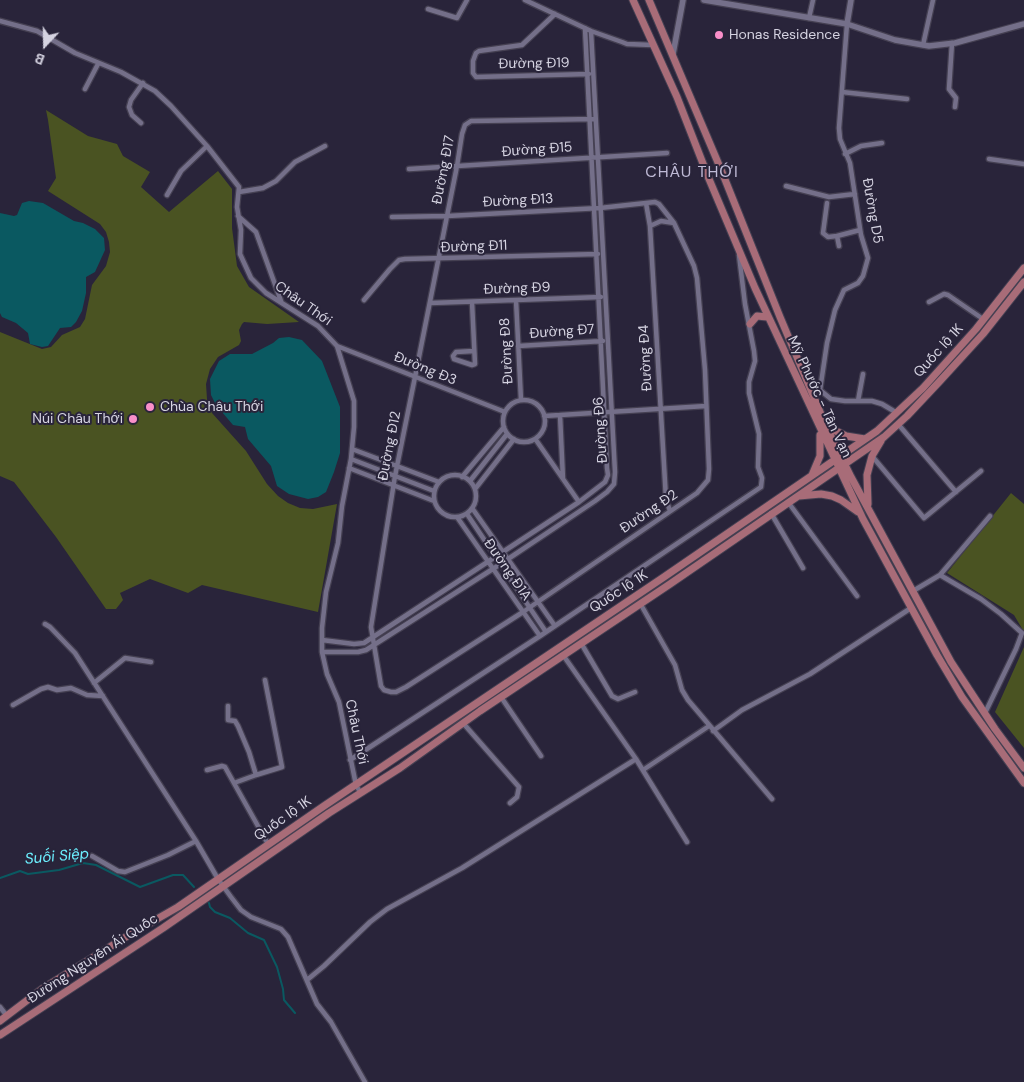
<!DOCTYPE html>
<html>
<head>
<meta charset="utf-8">
<style>
  body { margin:0 }
  #map { position:relative; width:1024px; height:1082px; overflow:hidden; background:#29243a; font-family:"DM Sans",sans-serif }
  canvas { display:block }
  .north { position:absolute; left:20px; top:20px; width:50px; height:50px; -webkit-text-stroke:4px #29243a; paint-order:stroke; rotate:201deg; font-size:14px; font-weight:700; line-height:20px; text-align:center; color:#d5d3e1 }
  .north::after { content:''; display:block; margin:auto; width:18px; height:22px; background:#d5d3e1; clip-path:polygon(50% 0,100% 100%,50% 72%,0 100%) }
</style>
</head>
<body>
<div id="map">
<canvas width="1024" height="1082"></canvas>
<div class="north">B</div>
</div>
<script>
const ctx = document.querySelector('canvas').getContext('2d');
ctx.lineJoin = 'round';
function fill(path, color) { ctx.fillStyle = color; ctx.fill(path, 'evenodd'); }
const toPath = rows => new Path2D(rows.map(r => 'M' + r).join(''));
function strokePath(path, color, width, dash) { ctx.strokeStyle = color; ctx.lineWidth = width; ctx.lineCap = dash ? 'butt' : 'round'; ctx.setLineDash(dash || []); ctx.stroke(path); }
function drawText(font, color, halo, rows, align = 'center') {
  ctx.font = font + ' "DM Sans",sans-serif'; ctx.lineWidth = 4; ctx.setLineDash([]); ctx.textBaseline = 'middle'; ctx.strokeStyle = halo; ctx.fillStyle = color; for (const [text, x, y, turn = 0] of rows) {
    ctx.save(); ctx.translate(x, y); ctx.rotate((+turn || 0) * Math.PI / 180); ctx.textAlign = isNaN(turn) ? turn : align; if (halo) ctx.strokeText(text, 0, 0); ctx.fillText(text, 0, 0); ctx.restore();
  }
}
const green = toPath([
  [46,110,88,136,117,144,123,156,150,172,141,187,169,212,218,171,232,189,232,228,237,266,249,287,299,322,267,324,244,322,242,324,239,330,241,341,239,345,218,357,210,369,206,384,207,399,212,413,246,451,267,484,278,496,288,503,300,508,313,509,337,504,318,612,202,585,188,593,150,579,120,593,123,600,116,609,106,609,56,537,14,482,0,476,0,332,42,349,51,347,62,335,80,327,85,319,92,285,106,266,110,252,109,242,106,232,100,224,48,191,56,178,48,120],
  [1011,493,1024,504,1024,632,1014,615,947,573],
  [1024,647,1024,748,995,712]
]);
const water = toPath([
  [29,201,43,203,74,221,83,223,95,229,104,238,105,250,95,272,86,277,86,293,82,311,76,322,71,327,60,328,48,346,42,347,30,344,28,333,16,323,2,317,0,313,0,213,14,216,17,215,22,203],
  [289,337,302,340,322,361,340,407,340,453,334,472,326,492,318,497,308,499,289,494,277,486,271,466,248,439,245,427,233,425,216,405,211,395,210,379,219,361,230,354,252,354,273,343,279,338]
]);
const stream = toPath([
  [0,878,20,871,28,874,59,870,83,863,96,865,140,887,173,875,183,875,194,887],
  [209,903,210,907,215,912,230,918,248,933,264,940,277,967,283,989,284,1000,295,1013]
]);
const minor = toPath([
  [525,0,591,31,622,42,627,44,653,45],
  [428,9,457,18,467,0],
  [555,14,522,45,479,51,476,53,473,61,473,73,476,77,589,74],
  [809,18,813,0],
  [0,21,37,31,75,53,121,72,155,91,171,106,207,146,239,187,237,207,241,230,240,254,251,278,266,293,318,326,337,346,354,401,354,427,351,459,342,506,338,543,326,592,322,628,322,652,327,674,339,702,356,785,360,792],
  [847,24,839,128,840,139,850,163,861,235,868,258,863,276,858,283,844,290,835,310,827,343,820,390,831,399,845,401,872,401,882,404,897,413],
  [952,43,949,89,956,98,955,107],
  [923,45,933,0],
  [85,89,98,64],
  [842,92,907,99],
  [141,123,132,115,129,107,131,100,143,83],
  [845,154,861,146,882,143],
  [989,159,1024,164],
  [409,169,667,153],
  [786,186,829,197,855,194],
  [239,192,263,188,276,181,295,162,325,146],
  [167,195,181,171,207,146],
  [646,203,650,226,666,499,670,511],
  [827,203,823,233,828,237,837,236],
  [238,216,256,232,281,301],
  [392,217,447,216,600,208,655,202,659,204,674,223,694,266,697,278,705,370,709,469,708,480,697,493,523,612,406,687,396,692,391,692,384,690,381,686,371,627,395,476,415,377,447,216,457,166,462,134,465,125,471,121,595,119],
  [650,226,661,221,674,223],
  [839,246,837,236,860,230],
  [364,300,390,269,399,260,405,259,598,254],
  [516,300,521,400],
  [472,302,475,364,472,365,454,359,453,356,456,352,474,351],
  [929,302,944,294,948,295,983,319],
  [430,303,601,297],
  [337,346,505,412],
  [518,346,603,341],
  '503 421a21 21 0 1 1 42 0a21 21 0 1 1-42 0Z',
  [858,401,863,374],
  [560,415,563,479],
  [544,416,706,406],
  [898,424,956,492],
  [536,440,579,502],
  [352,449,439,482],
  [872,456,924,518,981,471],
  [351,459,434,491],
  [349,468,434,501],
  '434 496a21 21 0 1 1 42 0a21 21 0 1 1-42 0Z',
  [462,477,504,427],
  [470,481,507,434],
  [475,489,514,439],
  [788,502,857,596],
  [472,508,555,626],
  [771,513,803,568],
  [467,514,546,632],
  [457,517,540,636],
  [940,575,990,516],
  [913,591,940,575,981,599,1001,614,1022,633,1016,649,985,713],
  [640,603,675,665,682,690,688,700,772,799],
  [45,624,50,627,75,653,196,841,218,879,231,897,241,910,251,917,281,929,288,937,317,1004,331,1022,365,1082],
  [322,640,354,644,364,643,579,502,605,482,608,475,607,468,585,28],
  [581,643,612,696,618,699,635,692],
  [322,652,358,652,366,650,499,565,595,501,607,492,614,484,615,472,591,31],
  [563,655,636,759,687,842],
  [94,683,125,658,151,662],
  [501,697,541,756],
  [13,705,41,689,48,687,57,690,71,688,87,695,103,696],
  [228,706,228,720,235,721,238,726,249,752,256,775,234,783],
  [463,723,519,787,517,797,510,803],
  [713,731,742,710,810,674,911,608],
  [350,760,540,636,761,487,762,478,758,467,759,434,749,393,749,382,755,361,754,351,745,304,739,255],
  [207,770,222,766,225,767,268,844],
  [643,770,709,726],
  [256,775,282,767,265,680],
  [92,856,118,871,125,872,168,855,196,841],
  [307,980,324,966,370,922,387,909,462,868,636,759],
  [0,1007,7,1016]
]);
const tertiary = toPath([
  [704,0,847,24,895,40,929,46,955,43,1024,24],
  [847,24,851,0],
  [673,54,683,0]
]);
const primary = toPath([
  [633,0,677,97,709,179,755,288,863,519,937,655,962,697,1024,783],
  [649,0,722,172,780,317,826,426,851,477,951,662,995,729,1024,768],
  [750,324,757,316,767,317],
  [826,426,846,436,865,439],
  [812,475,820,456,820,435],
  [799,496,821,494,832,496,841,500,858,512],
  [868,504,867,475,872,456,881,441],
  [0,1021,42,989,129,935,178,907,324,806,664,577,877,431,923,388,976,329,1024,268],
  [0,1035,163,928,329,813,400,768,480,711,670,584,884,437,907,416,939,382,983,334,1024,282]
]);
const markers = [
  [719,35,5,"#f98fc9"],
  [150,407,5,"#f98fc9"],
  [133,419,5,"#f98fc9"]
];
const poiNames = [
  ["Honas Residence",729,35],
  ["Chùa Châu Thới",160,407],
  ["Núi Châu Thới",123,419,"right"]
];
const streetNames = [
  ["Đường Đ19",534,64,-1],
  ["Đường Đ15",537,150,-4],
  ["Đường Đ17",444,170,-79],
  ["Đường Đ13",518,201,-3],
  ["Đường D5",872,211,80],
  ["Đường Đ11",474,247,-2],
  ["Đường Đ9",517,289,-2],
  ["Châu Thới",303,304,35],
  ["Đường Đ7",562,332,-4],
  ["Đường Đ8",507,351,-93],
  ["Quốc lộ 1K",939,351,-48],
  ["Đường Đ4",646,358,-93],
  ["Đường Đ3",425,369,22],
  ["Mỹ Phước - Tân Vạn",819,397,65],
  ["Đường Đ6",601,430,-94],
  ["Đường Đ12",390,446,-79],
  ["Đường Đ2",649,512,-34],
  ["Đường Đ1A",507,570,55],
  ["Quốc lộ 1K",619,592,-33],
  ["Châu Thới",356,732,78],
  ["Quốc lộ 1K",283,819,-35],
  ["Đường Nguyễn Ái Quốc",93,959,-33]
];
const waterNames = [
  ["Suối Siệp",57,857,-5]
];
const quarterNames = [
  ["CHÂU THỚI",692,173]
];
fill(green, '#4a5322');
fill(water, '#0a5961');
strokePath(stream, '#0a5961', 2);
strokePath(minor, '#454052', 7);
strokePath(tertiary, '#454052', 8);
strokePath(primary, '#454052', 9);
strokePath(minor, '#746f89', 4.5);
strokePath(tertiary, '#746f89', 5.5);
strokePath(primary, '#a86c78', 7);
for (const [x, y, r, color] of markers) { const dot = new Path2D(); dot.arc(x, y, r, 0, 2 * Math.PI); ctx.fillStyle = color; ctx.fill(dot); strokePath(dot, '#29243a', 2); }
drawText('14px', '#d5d3e1', '#29243a', poiNames, 'left');
drawText('14px', '#d5d3e1', '#29243a', streetNames);
drawText('italic 15px', '#6cf0ff', '#29243a', waterNames);
ctx.letterSpacing = '1px';
drawText('16px', '#bfbad6', '#29243a', quarterNames);
ctx.letterSpacing = '0px';
</script>
</body>
</html>
